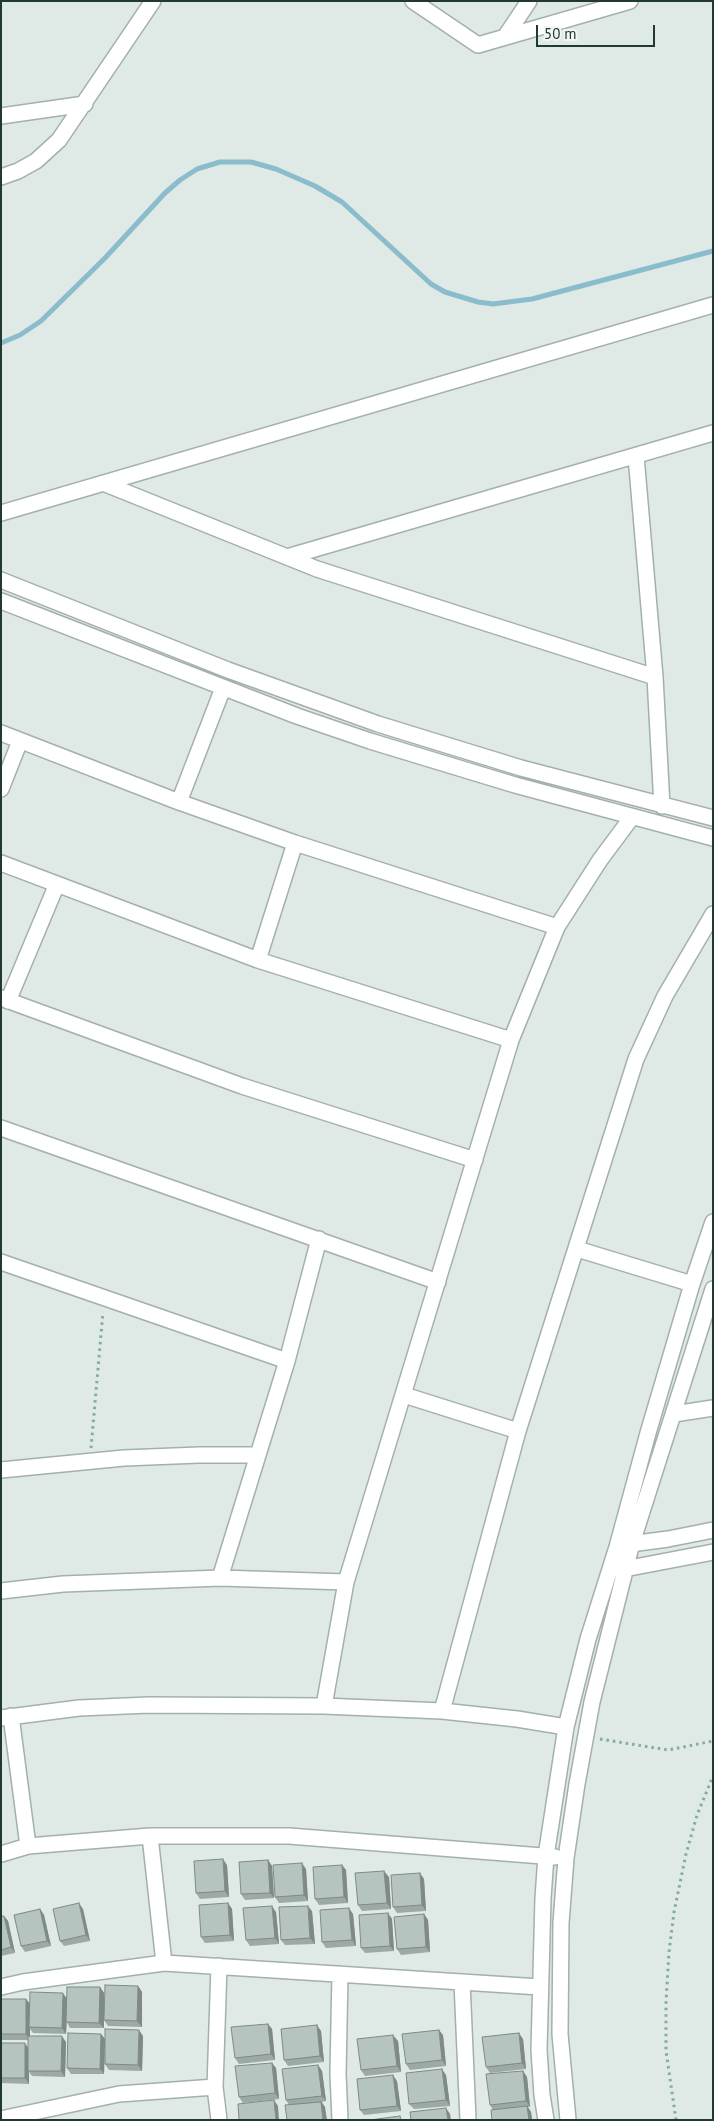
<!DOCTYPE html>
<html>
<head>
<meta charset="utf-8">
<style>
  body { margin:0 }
  #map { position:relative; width:714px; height:2121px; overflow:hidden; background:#dfe9e5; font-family:"PT Sans",sans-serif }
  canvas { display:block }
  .frame { position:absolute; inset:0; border:2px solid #223833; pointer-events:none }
  .scale { position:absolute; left:536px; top:25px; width:119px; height:22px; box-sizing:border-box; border:2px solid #223833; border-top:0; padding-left:6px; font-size:15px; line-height:18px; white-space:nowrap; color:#223833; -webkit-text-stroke:4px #eff6f3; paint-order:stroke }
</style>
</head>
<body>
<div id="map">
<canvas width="714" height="2121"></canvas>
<div class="frame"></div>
<div class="scale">50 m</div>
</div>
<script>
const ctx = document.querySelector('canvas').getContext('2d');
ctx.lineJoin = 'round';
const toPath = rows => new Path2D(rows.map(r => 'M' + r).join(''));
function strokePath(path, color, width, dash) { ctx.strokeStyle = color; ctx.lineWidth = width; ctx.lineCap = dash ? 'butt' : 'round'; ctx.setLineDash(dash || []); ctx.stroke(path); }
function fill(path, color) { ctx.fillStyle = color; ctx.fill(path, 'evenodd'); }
const stream = toPath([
  [1,343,20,335,41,321,105,258,165,193,180,180,197,169,220,162,251,162,276,169,315,186,342,202,431,284,445,292,478,302,493,304,532,299,713,251]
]);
const path = toPath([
  [91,1448,103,1312],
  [600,1739,668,1750,713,1741],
  [676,2120,666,2051,666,2002,669,1952,674,1912,686,1854,697,1815,713,1776]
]);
const minor = toPath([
  [413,1,478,45,630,1],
  [505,37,529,1],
  [1,116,85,104],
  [1,177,18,171,36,161,59,140,153,1],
  [636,456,655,677,662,806],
  [103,483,317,569,655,677],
  [1,513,713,305],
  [287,557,713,433],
  [1,580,228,670,378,724,521,768,713,818],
  [1,601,297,716,370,741,515,785,713,838],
  [1,733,179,802,295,843,557,927],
  [1,789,20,741],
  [179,802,223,688],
  [1,863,258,960,511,1040],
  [258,960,295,843],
  [1,998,242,1086,475,1160],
  [8,1001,57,884],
  [1,1128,438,1282],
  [577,1249,692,1284],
  [1,1262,287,1361],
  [404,1395,518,1431],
  [674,1414,713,1408],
  [1,1470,124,1458,199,1455,257,1455],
  [623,1545,668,1539,713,1530],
  [619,1570,713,1552],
  [220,1578,287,1361,319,1239],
  [1,1591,63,1584,220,1578,346,1582],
  [324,1706,346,1582,511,1040,557,927,600,860,632,817],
  [442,1711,518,1431,636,1059,665,996,713,914],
  [11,1716,28,1846],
  [1,1718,79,1708,149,1705,324,1706,442,1711,517,1719,566,1727],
  [150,1836,164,1963],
  [1,1854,28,1846,150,1836,289,1836,555,1857],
  [219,1966,215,2087,219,2120],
  [462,1982,468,2120],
  [1,1987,23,1982,164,1963,540,1987],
  [1,2119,119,2094,215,2087],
  [340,2120,338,2074,340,1974],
  [546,2120,542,2095,539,2050,543,1898,546,1856,566,1727,588,1639,617,1547,648,1433,692,1284,713,1222],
  [568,2120,560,2034,561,1923,566,1858,577,1784,592,1702,632,1543,713,1289]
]);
const wall = toPath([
  [268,1860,272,1866,274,1898,245,1900,241,1894],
  [227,1865,229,1897,200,1899,196,1893],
  [342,1865,346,1870,348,1903,319,1905,315,1899],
  [306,1869,308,1901,279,1903,275,1897],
  [389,1877,391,1909,362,1911,358,1905],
  [424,1879,426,1911,397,1913,393,1907],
  [228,1903,232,1909,234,1941,205,1943,201,1937],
  [40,1909,44,1915,51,1946,25,1952,21,1946],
  [83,1909,90,1941,64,1946,60,1941],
  [312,1911,315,1944,285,1945,281,1940],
  [276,1912,279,1944,250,1946,246,1940],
  [388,1913,392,1919,394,1951,365,1953,361,1948],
  [353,1914,356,1946,326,1948,322,1942],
  [424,1914,428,1920,430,1952,401,1955,397,1949],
  [1,1916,4,1916,8,1921,15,1953,1,1956],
  [138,1986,142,1992,142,2027,108,2026,104,2020],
  [100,1987,104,1993,104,2028,70,2028,67,2022,66,2034,33,2033,30,2029,30,2036,66,2042,65,2077,32,2076,29,2072,29,2084,1,2083,1,2043,28,2047,28,2040,1,2040,1,1999,26,1999,29,2003,66,1998],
  [268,2024,272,2029,275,2060,239,2064,235,2058],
  [321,2031,324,2062,288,2066,284,2060],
  [101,2034,105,2039,104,2074,71,2074,67,2068],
  [443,2035,446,2066,410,2070,406,2064],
  [143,2036,142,2071,109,2070,105,2064],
  [523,2039,526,2069,490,2073,486,2067],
  [398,2041,401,2072,365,2076,361,2070],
  [272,2063,276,2068,279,2099,243,2103,239,2097],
  [318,2065,322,2071,326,2101,322,2102,325,2107,289,2105,286,2100],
  [523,2071,527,2077,530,2107,528,2107,531,2112,532,2120,492,2120,493,2110,490,2105],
  [446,2075,450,2106,414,2109,409,2104],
  [397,2081,401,2111,364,2115,360,2110]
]);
const shadedWall = toPath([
  [223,1859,227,1865,229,1897,225,1891],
  [268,1860,272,1866,274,1898,270,1893],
  [302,1863,306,1869,308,1901,304,1895],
  [342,1865,346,1870,348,1903,344,1897],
  [384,1871,389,1877,391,1909,387,1903],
  [420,1873,424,1879,426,1911,422,1905],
  [79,1903,83,1909,90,1941,86,1935],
  [228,1903,232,1909,234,1941,230,1935],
  [272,1906,276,1912,279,1944,275,1938],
  [308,1906,312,1911,315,1944,310,1938],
  [349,1908,353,1914,356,1946,352,1940],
  [40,1909,44,1915,51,1946,47,1941],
  [388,1913,392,1919,394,1951,390,1946],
  [424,1914,428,1920,430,1952,426,1947],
  [4,1916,8,1921,15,1953,11,1947],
  [138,1986,142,1992,142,2027,137,2021],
  [100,1987,104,1993,104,2028,99,2023],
  [63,1993,67,1999,66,2034,62,2028],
  [26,1999,31,2005,29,2027,30,2029,30,2040,26,2034],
  [268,2024,272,2029,275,2060,271,2054],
  [317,2025,321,2031,324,2062,320,2056],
  [139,2030,143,2036,142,2071,138,2065],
  [439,2030,443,2035,446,2066,442,2060],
  [519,2033,523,2039,526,2069,522,2063],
  [101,2034,105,2039,104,2074,100,2069],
  [393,2035,398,2041,401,2072,397,2066],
  [62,2036,66,2042,65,2077,61,2071],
  [25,2043,29,2049,28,2071,29,2072,29,2084,25,2078],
  [272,2063,276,2068,279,2099,275,2093],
  [318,2065,322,2071,326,2101,322,2096],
  [442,2069,446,2075,450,2106,446,2100],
  [523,2071,527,2077,530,2107,526,2101],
  [393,2075,397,2081,401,2111,397,2106],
  [274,2100,278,2106,279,2120,276,2120],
  [321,2102,325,2107,327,2120,323,2120],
  [527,2106,531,2112,532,2120,529,2120],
  [446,2108,450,2114,451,2120,448,2120]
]);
const building = toPath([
  [223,1859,225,1891,196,1893,194,1861,223,1859],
  [268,1860,270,1893,241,1894,239,1862,268,1860],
  [302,1863,304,1895,275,1897,273,1865,302,1863],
  [342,1865,344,1897,315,1899,313,1867,342,1865],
  [384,1871,387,1903,358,1905,355,1873,384,1871],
  [420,1873,422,1905,393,1907,391,1875,420,1873],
  [79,1903,86,1935,60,1941,53,1909,79,1903],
  [228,1903,230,1935,201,1937,199,1905,228,1903],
  [272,1906,275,1938,246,1940,243,1908,272,1906],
  [308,1906,310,1938,281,1940,279,1907,308,1906],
  [349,1908,352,1940,322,1942,320,1910,349,1908],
  [40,1909,47,1941,21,1946,14,1915,40,1909],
  [388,1913,390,1946,361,1948,359,1915,388,1913],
  [424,1914,426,1947,397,1949,394,1917,424,1914],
  [1,1916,4,1916,11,1947,1,1950,1,1916],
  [105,1985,138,1986,137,2021,104,2020,105,1985],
  [67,1987,100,1987,99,2023,66,2022,67,1987],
  [30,1992,63,1993,62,2028,29,2027,30,1992],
  [1,1999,26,1999,26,2034,1,2034,1,1999],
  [268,2024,271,2054,235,2058,231,2027,268,2024],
  [317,2025,320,2056,284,2060,281,2029,317,2025],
  [105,2029,139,2030,138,2065,105,2064,105,2029],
  [439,2030,442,2060,406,2064,402,2034,439,2030],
  [68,2033,101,2034,100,2069,67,2068,68,2033],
  [519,2033,522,2063,486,2067,482,2037,519,2033],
  [393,2035,397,2066,361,2070,357,2039,393,2035],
  [28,2036,62,2036,61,2071,28,2071,28,2036],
  [1,2043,25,2043,25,2078,1,2078,1,2043],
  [272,2063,275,2093,239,2097,235,2066,272,2063],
  [318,2065,322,2096,286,2100,282,2069,318,2065],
  [442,2069,446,2100,409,2104,406,2073,442,2069],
  [523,2071,526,2101,490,2105,486,2074,523,2071],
  [393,2075,397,2106,360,2110,357,2079,393,2075],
  [274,2100,276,2120,239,2120,238,2104,274,2100],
  [321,2102,323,2120,287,2120,285,2105,321,2102],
  [527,2106,529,2120,492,2120,491,2110,527,2106],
  [446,2108,448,2120,411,2120,410,2112,446,2108],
  [400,2116,401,2120,370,2120,400,2116]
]);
strokePath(stream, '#8abccb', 5);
strokePath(minor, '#a3b0ac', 18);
strokePath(path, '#82aba1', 3, [2.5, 4]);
strokePath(minor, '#fff', 15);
fill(wall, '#9ca9a4');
fill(shadedWall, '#7f8986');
fill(building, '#b5c4bf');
strokePath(building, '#7f8986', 1);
</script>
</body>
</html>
